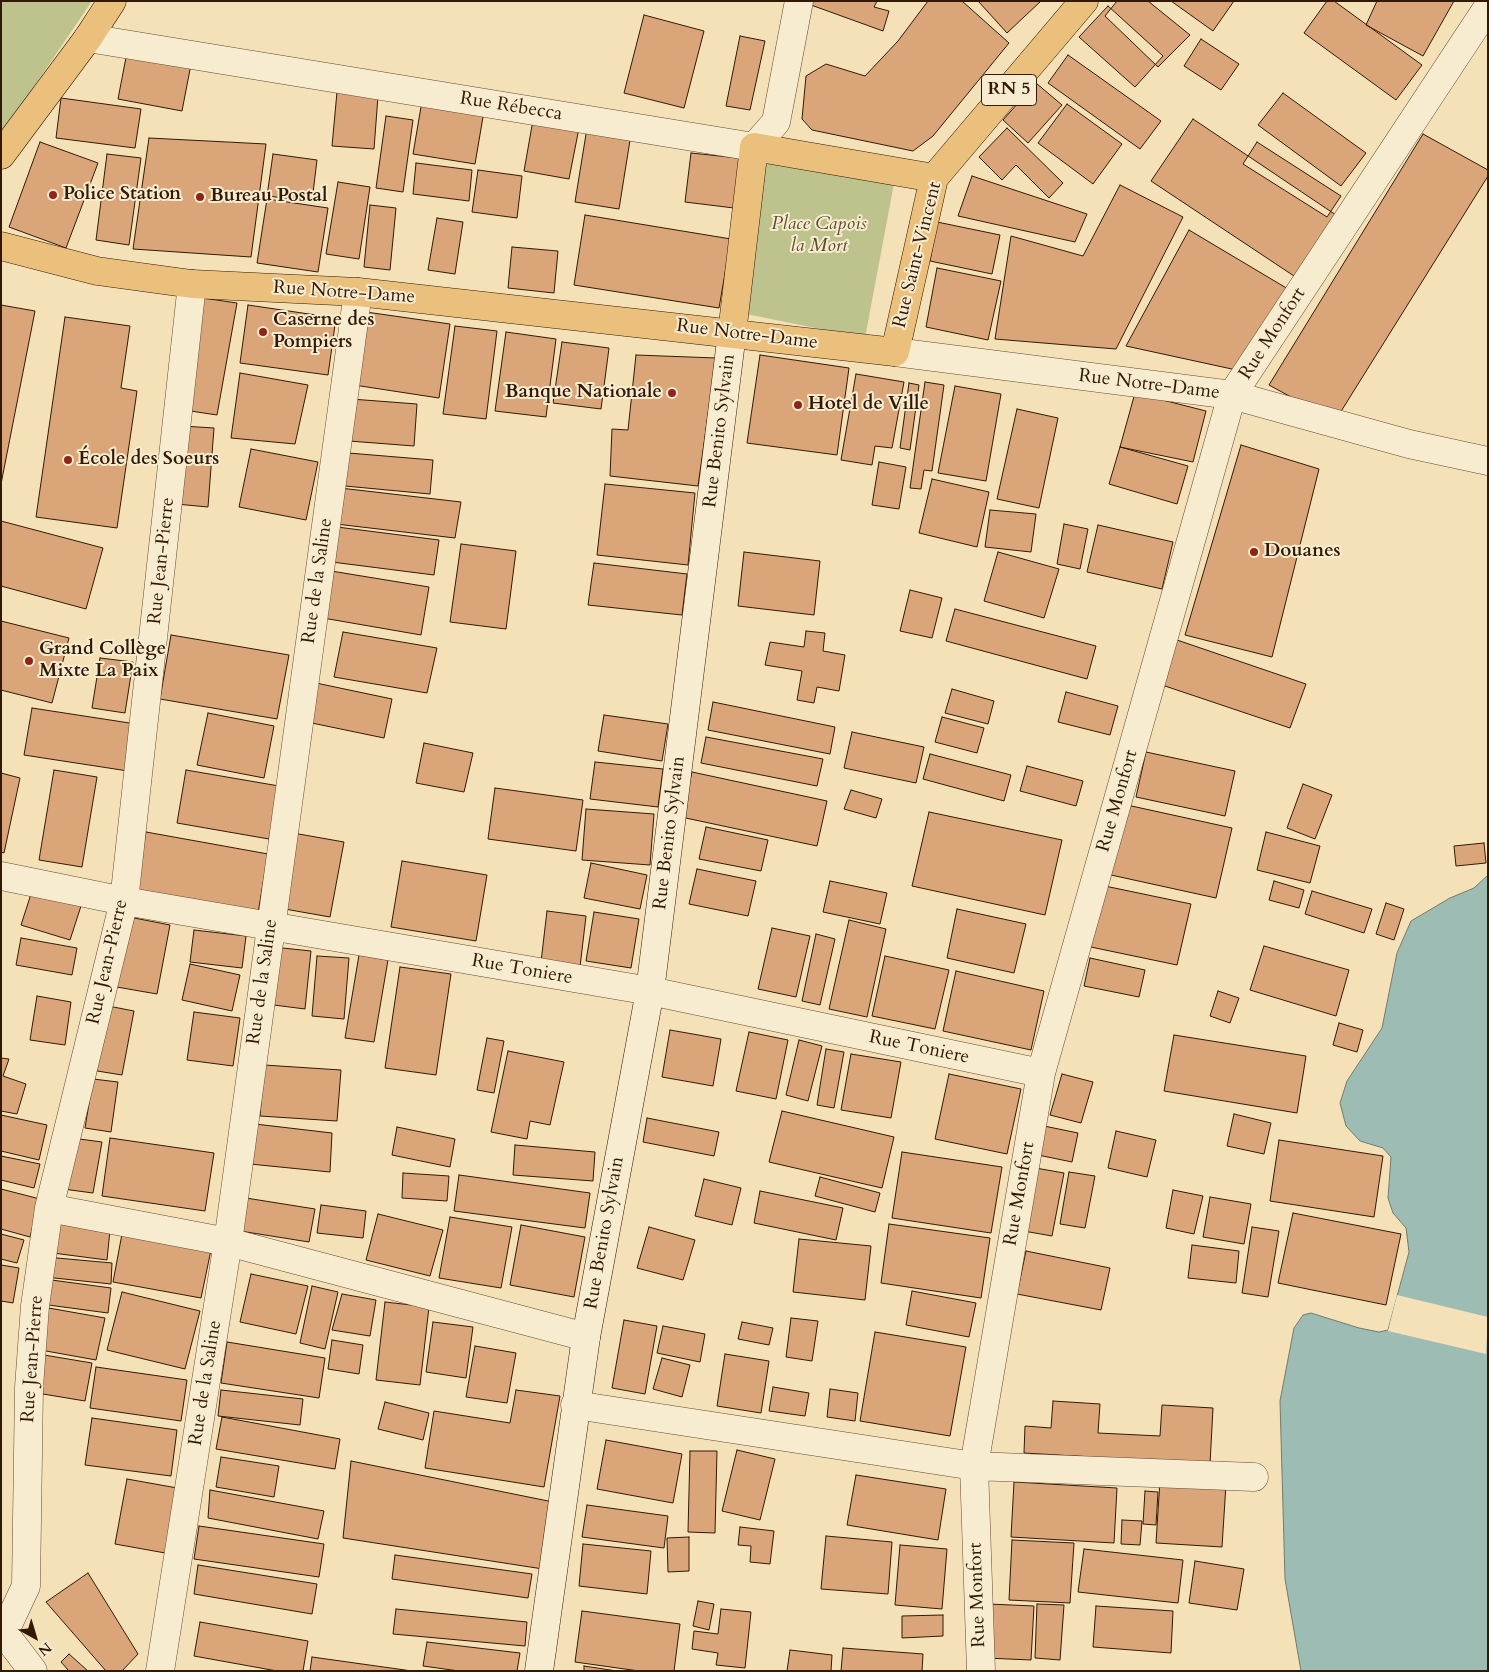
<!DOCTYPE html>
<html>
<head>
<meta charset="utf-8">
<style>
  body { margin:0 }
  #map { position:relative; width:1489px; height:1672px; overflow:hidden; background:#f4e1b7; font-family:Cardo,serif }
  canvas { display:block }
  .frame { position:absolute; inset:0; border:2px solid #321905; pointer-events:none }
  .north { position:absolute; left:10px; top:1612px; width:50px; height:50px; -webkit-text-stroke:4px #f8ecd0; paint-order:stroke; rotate:141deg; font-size:14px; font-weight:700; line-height:20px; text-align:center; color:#321905 }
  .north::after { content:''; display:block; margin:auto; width:18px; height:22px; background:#321905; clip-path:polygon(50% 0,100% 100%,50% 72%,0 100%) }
</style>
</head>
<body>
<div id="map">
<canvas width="1489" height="1672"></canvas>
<div class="frame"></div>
<div class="north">N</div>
</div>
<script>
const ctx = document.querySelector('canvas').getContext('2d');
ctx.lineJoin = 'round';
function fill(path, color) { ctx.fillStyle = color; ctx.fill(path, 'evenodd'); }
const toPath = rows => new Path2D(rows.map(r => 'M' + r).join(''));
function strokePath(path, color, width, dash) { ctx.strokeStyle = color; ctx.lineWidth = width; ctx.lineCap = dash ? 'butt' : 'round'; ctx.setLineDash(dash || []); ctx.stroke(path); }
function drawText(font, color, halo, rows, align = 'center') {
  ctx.font = font + ' Cardo,serif'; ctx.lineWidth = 4; ctx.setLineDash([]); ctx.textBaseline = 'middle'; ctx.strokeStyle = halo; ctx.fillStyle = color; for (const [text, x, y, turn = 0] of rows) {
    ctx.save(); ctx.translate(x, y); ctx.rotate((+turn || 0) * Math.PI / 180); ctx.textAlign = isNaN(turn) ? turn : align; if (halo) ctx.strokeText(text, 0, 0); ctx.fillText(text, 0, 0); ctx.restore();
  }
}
const green = toPath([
  [1,1,92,1,1,135],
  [763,159,895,178,865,338,746,314]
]);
const water = toPath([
  [1488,875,1488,1671,1301,1671,1285,1579,1280,1401,1294,1328,1303,1315,1311,1313,1359,1328,1379,1332,1388,1330,1409,1252,1406,1228,1393,1213,1388,1198,1391,1157,1383,1148,1360,1141,1346,1126,1340,1103,1347,1081,1382,1028,1397,953,1411,921,1450,898,1474,888,1488,875]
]);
const pier = toPath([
  [1397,1295,1488,1317,1486,1354,1388,1331]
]);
const building = toPath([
  [812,1,877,1,874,7,889,11,883,31,811,5,812,1],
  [928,1,962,1,1009,43,933,136,913,151,812,130,802,119,806,76,826,64,865,76,898,41,928,1],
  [978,1,1041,1,1007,33,978,1],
  [1117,1,1148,1,1190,35,1158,67,1105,16,1117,1],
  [1171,1,1234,1,1213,31,1171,1],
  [1327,1,1334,1,1422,65,1396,100,1304,33,1327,1],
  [1377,1,1454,1,1423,56,1366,25,1377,1],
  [1108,6,1163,56,1135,87,1079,37,1108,6],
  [644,15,704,31,684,108,624,93,644,15],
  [740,36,765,41,750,110,726,106,740,36],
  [1201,39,1239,64,1221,90,1184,66,1201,39],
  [128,47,192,59,182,111,118,99,128,47],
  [1068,55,1161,121,1140,149,1048,83,1068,55],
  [1036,83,1062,105,1028,143,1003,120,1036,83],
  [337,92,378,96,374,149,332,146,337,92],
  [1283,93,1366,153,1341,186,1258,125,1283,93],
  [61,98,141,109,135,148,56,138,61,98],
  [422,101,484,111,475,164,413,154,422,101],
  [1067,104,1122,144,1093,184,1038,143,1067,104],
  [386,116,413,120,403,192,376,188,386,116],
  [1193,119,1336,215,1294,276,1151,181,1193,119],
  [533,120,579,128,569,179,524,171,533,120],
  [587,128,631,134,619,209,575,202,587,128],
  [1007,128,1063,183,1049,198,1016,165,1002,180,979,157,1007,128],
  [1423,134,1488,170,1488,176,1335,421,1269,385,1423,134],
  [149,138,266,144,251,257,133,249,149,138],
  [40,142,98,163,66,248,9,227,40,142],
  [1257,142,1341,196,1327,217,1243,164,1257,142],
  [691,153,748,159,742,209,685,202,691,153],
  [107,154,141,158,129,245,96,240,107,154],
  [273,154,317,160,312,201,267,196,273,154],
  [416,163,472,170,469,201,413,194,416,163],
  [478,170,522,176,517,218,472,212,478,170],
  [972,176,1087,214,1075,242,958,216,972,176],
  [338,182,370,187,359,259,326,254,338,182],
  [1120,185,1183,217,1116,349,995,339,1011,236,1083,256,1120,185],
  [267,199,328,208,318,272,257,263,267,199],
  [370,205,396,208,390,270,364,267,370,205],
  [585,215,731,239,719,308,574,285,585,215],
  [437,218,463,222,455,274,428,270,437,218],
  [937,222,1000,235,992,274,930,261,937,222],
  [1189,230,1288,289,1241,371,1126,346,1189,230],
  [512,247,558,251,554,293,508,288,512,247],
  [937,268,1001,281,988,340,926,327,937,268],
  [203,298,237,303,217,415,184,410,203,298],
  [1,305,35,311,1,484,1,305],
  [248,305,336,318,328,375,240,363,248,305],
  [366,312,450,324,439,398,354,385,366,312],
  [65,317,130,326,121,388,137,391,117,528,36,517,65,317],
  [455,326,497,331,486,419,443,414,455,326],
  [506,332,556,339,546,417,495,411,506,332],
  [562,342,609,348,601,409,553,403,562,342],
  [636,355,716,358,698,486,610,476,612,429,628,430,636,355],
  [760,355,849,368,837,455,747,443,760,355],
  [240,373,308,385,295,444,231,438,240,373],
  [856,374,904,382,892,448,875,446,872,465,841,460,856,374],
  [925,382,944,385,932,471,924,470,921,489,910,488,925,382],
  [909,383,919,385,910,450,900,448,909,383],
  [955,386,1001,394,986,481,938,473,955,386],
  [1135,393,1206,411,1193,462,1120,447,1135,393],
  [351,399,417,404,414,446,349,441,351,399],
  [1017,409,1058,418,1039,508,997,499,1017,409],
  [182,426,214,428,208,507,176,504,182,426],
  [1241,445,1319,469,1272,657,1185,635,1241,445],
  [1120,447,1188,466,1177,504,1109,484,1120,447],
  [251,449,318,462,306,520,239,507,251,449],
  [348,453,433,460,430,494,345,486,348,453],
  [879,462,906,467,899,509,872,505,879,462],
  [932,479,989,492,977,547,919,533,932,479],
  [605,484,695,493,688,565,597,555,605,484],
  [340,488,461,502,455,538,336,524,340,488],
  [990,510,1036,514,1031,552,985,547,990,510],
  [1,521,103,548,86,609,1,586,1,521],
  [1064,524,1088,529,1080,569,1057,564,1064,524],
  [1098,525,1173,542,1162,589,1087,572,1098,525],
  [337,527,439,540,434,575,332,562,337,527],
  [461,544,516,551,506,629,450,622,461,544],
  [744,552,820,561,814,615,738,606,744,552],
  [998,552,1059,569,1044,618,984,601,998,552],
  [594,563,687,574,682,615,588,605,594,563],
  [331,571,429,587,421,635,323,618,331,571],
  [910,590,942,598,932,638,900,631,910,590],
  [955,609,1096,646,1087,679,946,641,955,609],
  [1,621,69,638,52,703,1,690,1,621],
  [806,631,825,633,823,651,845,655,839,691,817,687,814,703,797,700,802,671,765,665,770,642,804,647,806,631],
  [343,632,437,648,427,693,334,677,343,632],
  [171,635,289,655,277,719,160,699,171,635],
  [1177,640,1306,684,1290,728,1162,685,1177,640],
  [100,658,133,662,125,713,92,708,100,658],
  [316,683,392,699,384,738,307,722,316,683],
  [952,689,994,701,988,724,945,713,952,689],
  [1066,692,1118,706,1110,735,1058,722,1066,692],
  [713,702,835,727,830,754,708,730,713,702],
  [32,708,136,724,128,771,24,755,32,708],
  [208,713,274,726,264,778,197,765,208,713],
  [604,715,668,724,662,761,598,751,604,715],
  [942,717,984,728,977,753,935,742,942,717],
  [852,732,924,747,916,783,844,768,852,732],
  [706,737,823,759,817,786,701,763,706,737],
  [424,743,473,753,464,792,416,783,424,743],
  [1146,752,1235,771,1225,816,1136,797,1146,752],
  [930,754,1011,775,1004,801,923,779,930,754],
  [595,762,663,769,658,807,590,799,595,762],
  [1027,766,1083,781,1076,806,1020,791,1027,766],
  [54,770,97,777,82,867,39,860,54,770],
  [186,770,279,786,269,839,177,823,186,770],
  [692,772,827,801,817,846,681,817,692,772],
  [1,773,20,778,4,853,1,852,1,773],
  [1303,784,1332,795,1315,839,1287,828,1303,784],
  [495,788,583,800,576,851,488,839,495,788],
  [851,790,882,799,876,818,844,809,851,790],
  [1127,805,1232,828,1216,898,1111,875,1127,805],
  [586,809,654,814,650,865,582,860,586,809],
  [929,812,1062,840,1045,915,912,886,929,812],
  [706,827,768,840,761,871,699,859,706,827],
  [146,832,268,854,258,913,135,891,146,832],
  [1266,832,1320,846,1310,883,1257,870,1266,832],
  [293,833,344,842,330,917,279,908,293,833],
  [1484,843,1486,863,1456,866,1454,846,1484,843],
  [402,861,487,875,476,941,391,927,402,861],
  [591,863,647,875,640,909,584,898,591,863],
  [697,869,756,881,748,916,689,904,697,869],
  [830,881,887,893,880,924,823,912,830,881],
  [1274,881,1304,890,1299,908,1269,900,1274,881],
  [1100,885,1191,904,1177,965,1086,946,1100,885],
  [32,891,81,906,70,940,21,925,32,891],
  [1312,891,1372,909,1364,933,1305,914,1312,891],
  [1386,903,1404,909,1394,940,1376,934,1386,903],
  [957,909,1026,924,1014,973,947,958,957,909],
  [547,911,586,916,580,967,541,962,547,911],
  [594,912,639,919,631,968,586,961,594,912],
  [124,916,170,925,157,994,111,986,124,916],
  [849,920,886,929,867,1017,829,1009,849,920],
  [772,928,810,936,796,997,758,989,772,928],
  [194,930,246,936,242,968,190,962,194,930],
  [816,934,835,939,820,1005,802,1001,816,934],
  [21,938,77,948,72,975,16,965,21,938],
  [1264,946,1349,970,1336,1016,1250,990,1264,946],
  [273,947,311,951,305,1009,266,1004,273,947],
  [359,955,388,960,374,1042,345,1038,359,955],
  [317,956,349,958,344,1019,312,1016,317,956],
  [885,956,949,970,935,1029,872,1016,885,956],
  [1090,958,1145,970,1139,997,1084,986,1090,958],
  [190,964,240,975,232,1011,182,1000,190,964],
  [400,967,451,974,436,1075,385,1068,400,967],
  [956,971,1044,991,1031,1050,943,1031,956,971],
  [1218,991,1239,998,1230,1023,1210,1016,1218,991],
  [37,996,71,1002,65,1045,30,1040,37,996],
  [103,1005,134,1011,122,1075,91,1070,103,1005],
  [194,1012,240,1018,233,1066,187,1060,194,1012],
  [1339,1023,1363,1030,1357,1052,1333,1045,1339,1023],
  [670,1030,721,1039,713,1086,662,1077,670,1030],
  [749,1032,788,1040,776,1099,736,1091,749,1032],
  [1174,1035,1306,1056,1297,1113,1164,1091,1174,1035],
  [487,1038,504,1041,494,1093,477,1090,487,1038],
  [799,1040,822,1046,808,1101,786,1095,799,1040],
  [826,1049,844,1052,834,1108,817,1105,826,1049],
  [508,1051,564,1062,550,1125,530,1121,527,1139,491,1132,508,1051],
  [851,1054,901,1062,891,1118,841,1110,851,1054],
  [1,1058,9,1059,3,1076,26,1084,17,1114,1,1111,1,1058],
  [264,1065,341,1070,337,1121,260,1116,264,1065],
  [949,1074,1021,1089,1007,1154,935,1139,949,1074],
  [1062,1074,1093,1082,1081,1123,1050,1115,1062,1074],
  [93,1079,118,1082,111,1132,85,1128,93,1079],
  [782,1111,894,1137,882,1188,769,1162,782,1111],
  [1234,1114,1271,1123,1264,1154,1227,1146,1234,1114],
  [1,1115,47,1125,39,1160,1,1151,1,1115],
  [647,1118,719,1132,714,1156,643,1142,647,1118],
  [255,1124,332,1133,330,1172,250,1164,255,1124],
  [1044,1126,1078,1133,1072,1162,1038,1155,1044,1126],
  [397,1127,455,1139,450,1167,392,1155,397,1127],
  [1116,1131,1156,1140,1147,1177,1108,1168,1116,1131],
  [72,1138,102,1142,93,1193,63,1189,72,1138],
  [110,1138,214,1153,205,1211,102,1196,110,1138],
  [1279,1140,1383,1156,1374,1217,1270,1201,1279,1140],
  [515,1145,595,1152,593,1181,513,1175,515,1145],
  [902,1152,1002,1167,991,1233,892,1218,902,1152],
  [1,1156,40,1164,34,1188,1,1180,1,1156],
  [1030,1167,1064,1173,1052,1236,1018,1230,1030,1167],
  [1069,1172,1095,1176,1085,1228,1060,1224,1069,1172],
  [403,1173,449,1176,447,1201,402,1198,403,1173],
  [459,1175,590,1193,585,1228,454,1211,459,1175],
  [820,1177,880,1193,875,1212,815,1196,820,1177],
  [704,1179,741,1188,732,1225,695,1216,704,1179],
  [1,1189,40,1199,30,1237,1,1229,1,1189],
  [1173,1190,1203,1196,1194,1234,1166,1228,1173,1190],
  [760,1191,843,1208,836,1240,754,1223,760,1191],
  [1210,1197,1251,1204,1244,1244,1203,1237,1210,1197],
  [246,1198,315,1209,309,1242,240,1231,246,1198],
  [321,1205,366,1211,363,1238,317,1233,321,1205],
  [1293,1213,1401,1234,1386,1305,1278,1283,1293,1213],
  [378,1214,443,1230,430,1276,366,1260,378,1214],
  [450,1217,512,1227,501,1288,439,1278,450,1217],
  [50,1218,110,1230,107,1260,45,1252,50,1218],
  [889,1224,990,1238,981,1298,881,1283,889,1224],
  [521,1225,585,1237,574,1297,510,1285,521,1225],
  [649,1227,695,1240,683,1280,637,1268,649,1227],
  [1252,1227,1279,1231,1268,1297,1242,1293,1252,1227],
  [1,1234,24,1240,17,1263,1,1259,1,1234],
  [122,1234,211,1250,201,1298,113,1282,122,1234],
  [799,1239,871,1246,865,1300,793,1292,799,1239],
  [1192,1245,1239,1251,1236,1283,1188,1278,1192,1245],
  [1026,1251,1110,1268,1101,1310,1017,1294,1026,1251],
  [46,1257,112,1263,111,1284,45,1277,46,1257],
  [1,1265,19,1268,13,1303,1,1301,1,1265],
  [251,1274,308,1286,296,1334,240,1322,251,1274],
  [44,1279,111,1288,108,1313,41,1304,44,1279],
  [312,1286,338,1292,325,1349,300,1343,312,1286],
  [912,1291,976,1303,969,1337,906,1325,912,1291],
  [122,1292,200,1311,185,1369,107,1350,122,1292],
  [342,1294,376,1300,370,1336,332,1330,342,1294],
  [385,1302,429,1307,420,1385,376,1380,385,1302],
  [43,1307,105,1318,96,1360,35,1349,43,1307],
  [791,1318,818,1321,812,1361,786,1357,791,1318],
  [624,1320,657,1326,645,1394,612,1388,624,1320],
  [433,1322,473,1327,466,1378,426,1372,433,1322],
  [742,1322,773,1328,769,1345,738,1339,742,1322],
  [663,1326,705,1334,700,1362,657,1353,663,1326],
  [875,1332,966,1347,950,1436,860,1421,875,1332],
  [332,1340,363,1345,359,1374,328,1369,332,1340],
  [227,1342,325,1358,319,1398,221,1383,227,1342],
  [475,1346,516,1353,507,1403,466,1397,475,1346],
  [38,1354,92,1363,85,1401,31,1392,38,1354],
  [725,1354,769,1361,761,1413,717,1406,725,1354],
  [662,1358,690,1365,682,1397,653,1389,662,1358],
  [96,1367,187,1380,181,1421,90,1408,96,1367],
  [773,1387,809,1393,805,1416,769,1411,773,1387],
  [830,1389,858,1393,855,1421,827,1417,830,1389],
  [221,1390,303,1399,300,1425,218,1416,221,1390],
  [516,1390,560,1396,544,1487,425,1468,434,1411,510,1423,516,1390],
  [1053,1401,1100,1404,1098,1433,1160,1436,1162,1405,1213,1408,1210,1464,1024,1453,1025,1426,1051,1428,1053,1401],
  [385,1402,429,1413,423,1440,378,1429,385,1402],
  [222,1417,340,1439,335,1469,216,1449,222,1417],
  [92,1418,177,1430,171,1476,85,1465,92,1418],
  [606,1440,682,1454,673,1503,597,1489,606,1440],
  [737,1450,775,1459,760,1520,722,1511,737,1450],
  [690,1451,717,1451,715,1533,688,1532,690,1451],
  [221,1457,279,1466,274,1497,216,1487,221,1457],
  [351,1461,553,1502,543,1569,343,1538,351,1461],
  [856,1475,946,1489,938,1540,847,1525,856,1475],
  [127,1479,194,1491,182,1556,115,1544,127,1479],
  [1160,1480,1226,1484,1222,1547,1156,1543,1160,1480],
  [1014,1482,1117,1488,1114,1543,1011,1537,1014,1482],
  [210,1490,324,1511,318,1539,208,1518,210,1490],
  [1145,1491,1158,1492,1156,1525,1143,1524,1145,1491],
  [587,1505,668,1516,664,1548,582,1537,587,1505],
  [1122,1520,1142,1521,1140,1545,1121,1544,1122,1520],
  [199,1526,324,1544,319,1577,194,1559,199,1526],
  [740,1527,774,1531,770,1564,750,1562,751,1546,738,1545,740,1527],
  [826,1536,892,1542,888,1594,821,1589,826,1536],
  [689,1537,689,1571,668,1572,667,1538,689,1537],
  [1012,1540,1074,1543,1070,1603,1009,1600,1012,1540],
  [583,1544,651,1551,647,1594,579,1586,583,1544],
  [900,1545,947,1549,942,1609,895,1605,900,1545],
  [1084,1549,1183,1560,1178,1603,1078,1592,1084,1549],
  [395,1555,532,1574,528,1598,392,1579,395,1555],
  [1195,1561,1244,1569,1237,1610,1189,1603,1195,1561],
  [198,1565,317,1584,312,1614,194,1594,198,1565],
  [88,1573,138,1654,122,1671,106,1671,46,1602,88,1573],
  [698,1601,714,1604,709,1630,693,1626,698,1601],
  [988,1604,1034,1606,1031,1660,986,1658,988,1604],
  [1037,1604,1064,1605,1060,1660,1035,1658,1037,1604],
  [1096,1606,1173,1611,1171,1653,1093,1647,1096,1606],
  [396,1609,527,1622,525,1646,393,1634,396,1609],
  [721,1609,751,1612,745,1668,716,1665,718,1653,692,1649,694,1631,718,1634,721,1609],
  [582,1611,680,1624,674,1671,639,1671,575,1662,582,1611],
  [943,1615,943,1636,902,1638,902,1616,943,1615],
  [200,1622,308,1641,303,1671,277,1671,194,1656,200,1622],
  [427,1642,520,1653,517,1671,459,1671,423,1666,427,1642],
  [843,1648,923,1654,922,1671,841,1671,843,1648],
  [790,1650,832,1655,831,1671,787,1671,790,1650],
  [69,1654,88,1671,69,1671,61,1662,69,1654],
  [312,1657,412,1671,310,1671,312,1657],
  [584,1666,617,1671,584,1671,584,1666]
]);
const minor = toPath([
  [88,38,754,147,776,122,799,1],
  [895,352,1232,395,1409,444,1488,461],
  [1,876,124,901,650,991,1041,1073],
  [49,1208,228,1242,586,1337],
  [575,1405,974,1466,1254,1477],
  [1,1629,33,1671],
  [4,1633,26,1586,29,1387,35,1306,49,1208,124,901,192,284],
  [160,1671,228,1242,358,292],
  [981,1671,974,1466,1041,1073,1232,395,1488,7]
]);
const secondary = toPath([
  [539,1671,586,1337,650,991,732,333]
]);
const primary = toPath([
  [1,155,88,38,112,1],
  [1,246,97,271,192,284,358,292,895,352,934,178,1084,1],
  [732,333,754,147,934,178]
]);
const markers = [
  [53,195,5,"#8f2418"],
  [200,197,5,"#8f2418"],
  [263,332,5,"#8f2418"],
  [672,393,5,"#8f2418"],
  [798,405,5,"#8f2418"],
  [68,460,5,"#8f2418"],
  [1254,552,5,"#8f2418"],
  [29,661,5,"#8f2418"]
];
const shields = [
  [1009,90,55]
];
const shieldNames = [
  ["RN 5",1009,90]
];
const streetNames = [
  ["Rue Rébecca",511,107,9],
  ["Rue Saint-Vincent",918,255,-76],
  ["Rue Notre-Dame",344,293,4],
  ["Rue Monfort",1273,334,-57],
  ["Rue Notre-Dame",747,335,7],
  ["Rue Notre-Dame",1149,385,7],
  ["Rue Benito Sylvain",720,431,-83],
  ["Rue Jean-Pierre",162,561,-84],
  ["Rue de la Saline",318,581,-82],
  ["Rue Monfort",1118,801,-74],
  ["Rue Benito Sylvain",670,833,-83],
  ["Rue Jean-Pierre",108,962,-77],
  ["Rue Toniere",522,970,10],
  ["Rue de la Saline",263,982,-82],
  ["Rue Toniere",919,1048,12],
  ["Rue Monfort",1020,1194,-80],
  ["Rue Benito Sylvain",605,1233,-80],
  ["Rue Jean-Pierre",33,1359,-86],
  ["Rue de la Saline",206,1383,-81],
  ["Rue Monfort",978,1595,-92]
];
const poiNames = [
  ["Police Station",63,195],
  ["Bureau Postal",210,197],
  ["Caserne des",273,321],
  ["Pompiers",273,343],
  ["Banque Nationale",662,393,"right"],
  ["Hotel de Ville",808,405],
  ["École des Soeurs",78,460],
  ["Douanes",1264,552],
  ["Grand Collège",39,650],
  ["Mixte La Paix",39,672]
];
const parkNames = [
  ["Place Capois",819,225],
  ["la Mort",819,247]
];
fill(green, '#bec28d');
fill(water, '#9cbcb4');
strokePath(water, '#727b6e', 1);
fill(pier, '#f4e1b7');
fill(building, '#daa679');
strokePath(building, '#321905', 1);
strokePath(minor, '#624b32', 29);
strokePath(secondary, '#321905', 29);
strokePath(primary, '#321905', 29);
strokePath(minor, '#f8ecd0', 28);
strokePath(secondary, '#f8ecd0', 28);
strokePath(primary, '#eac07c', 28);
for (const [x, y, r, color] of markers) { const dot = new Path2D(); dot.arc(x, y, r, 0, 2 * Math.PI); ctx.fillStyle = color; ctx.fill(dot); strokePath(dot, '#f8ecd0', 2); }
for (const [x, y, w] of shields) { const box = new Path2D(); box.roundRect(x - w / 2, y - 15.5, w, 31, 4); ctx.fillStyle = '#f8ecd0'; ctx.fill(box); strokePath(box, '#321905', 1); }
drawText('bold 18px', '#321905', null, shieldNames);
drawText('19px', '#321905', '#f8ecd0', streetNames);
drawText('bold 19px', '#321905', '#f8ecd0', poiNames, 'left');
drawText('italic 19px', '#5c4c2e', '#f8ecd0', parkNames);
</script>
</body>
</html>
